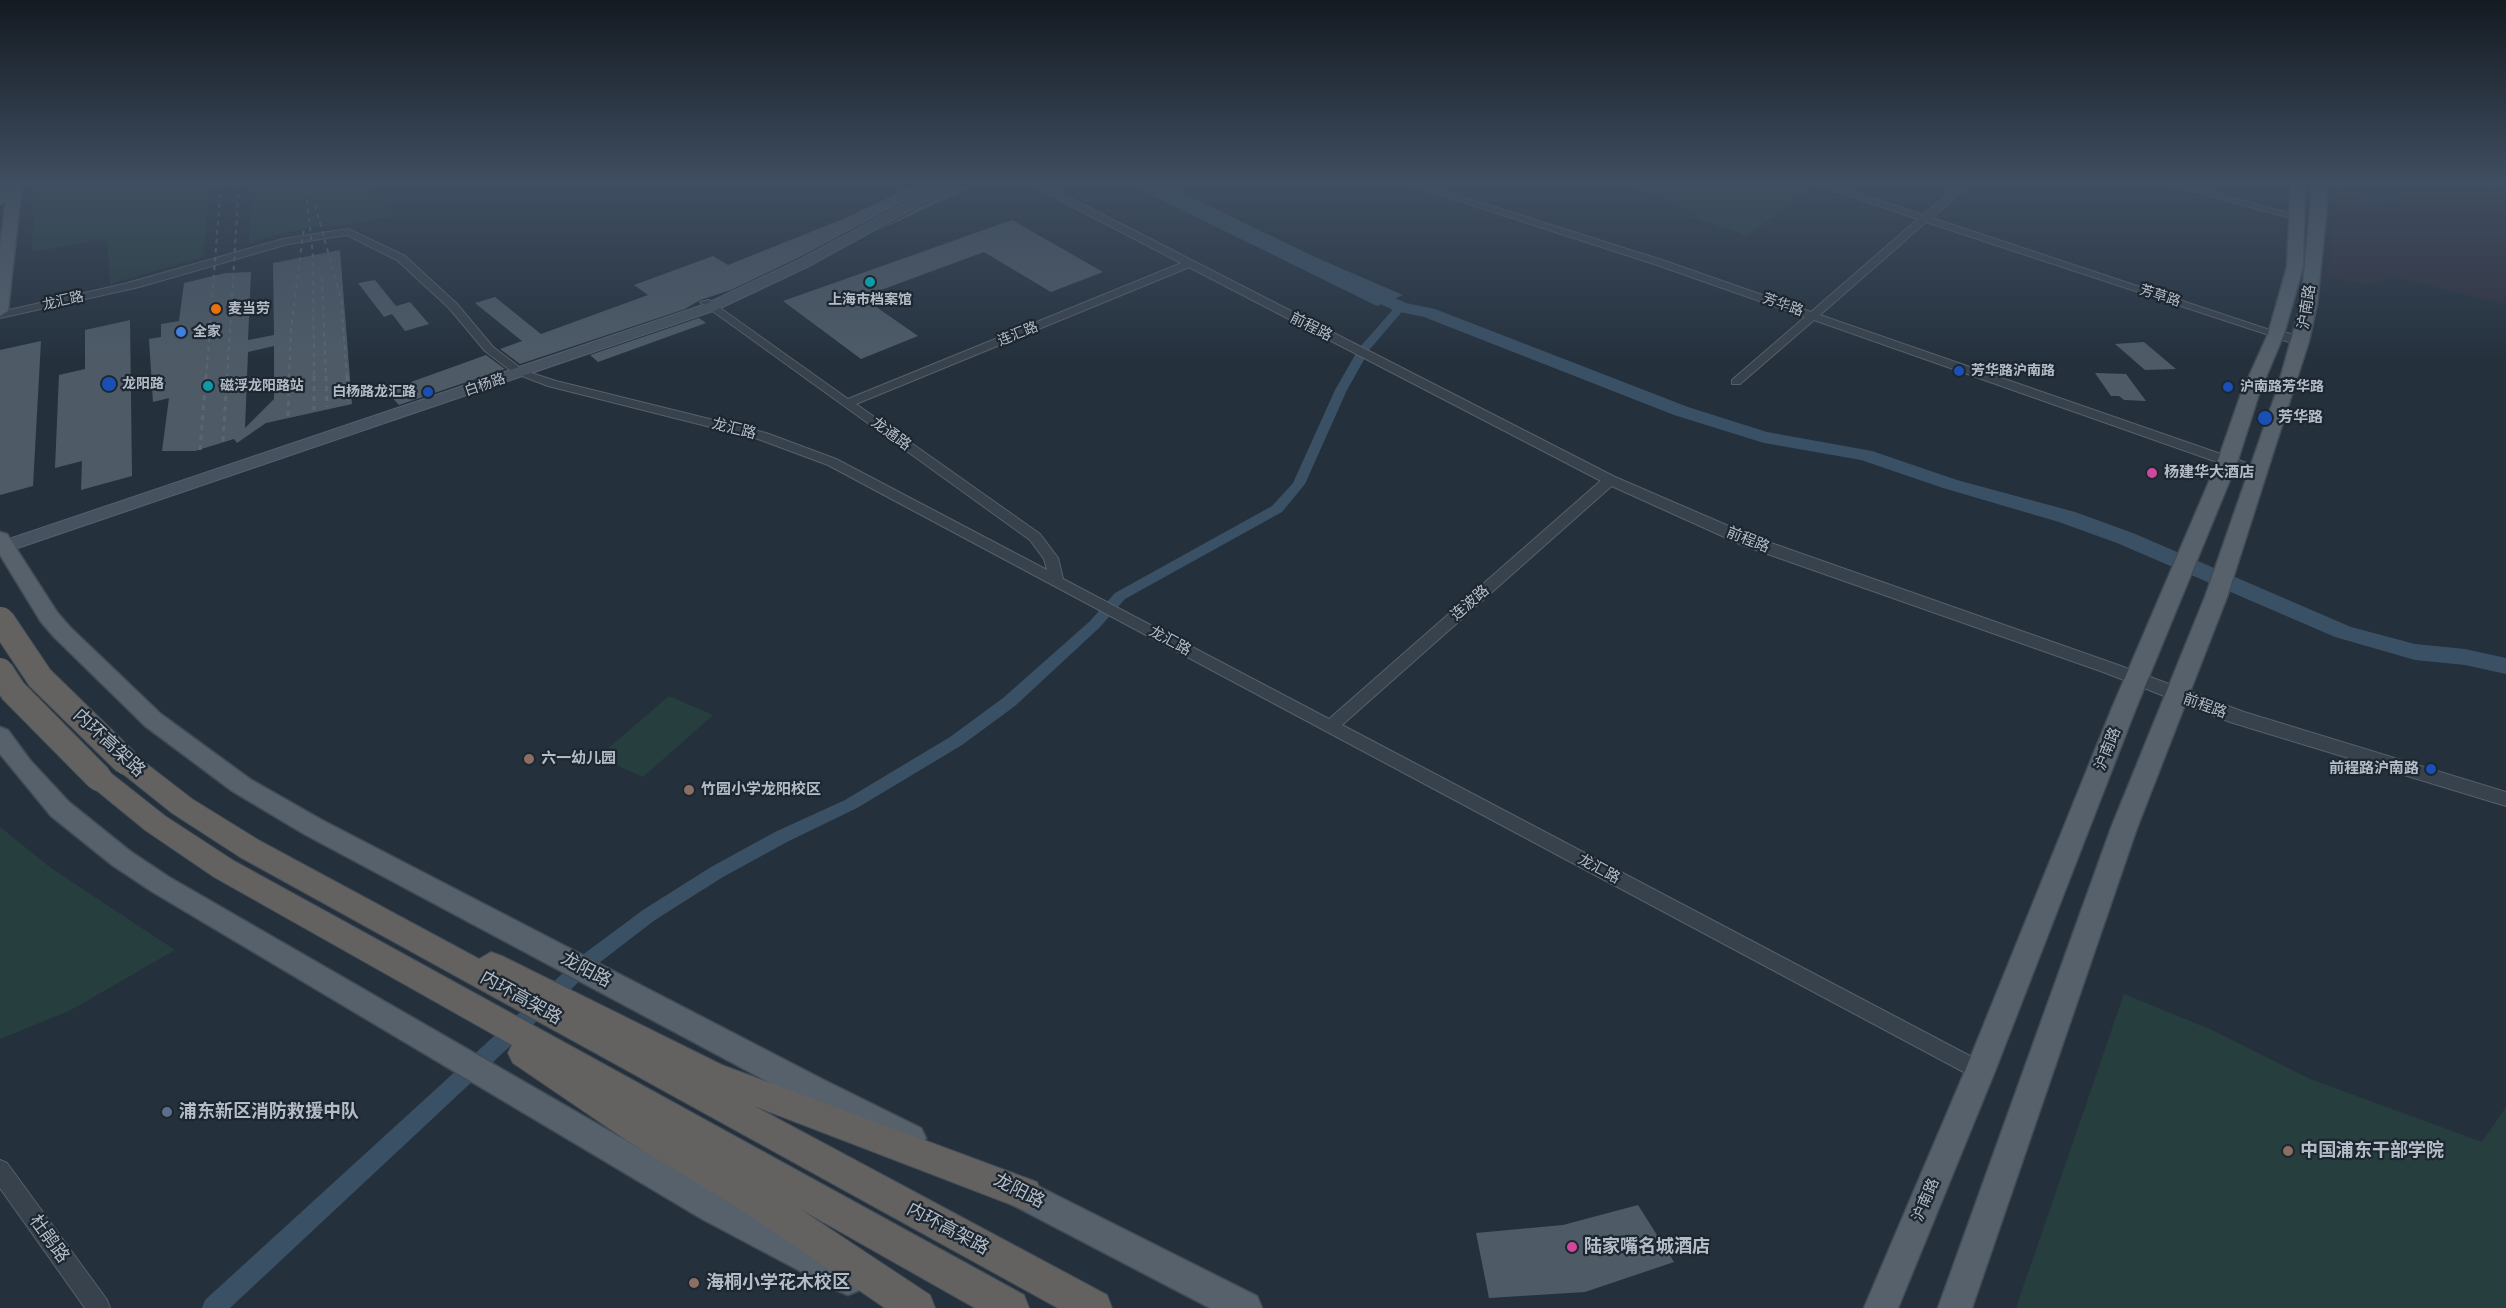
<!DOCTYPE html>
<html>
<head>
<meta charset="utf-8">
<style>
  body { margin:0 }
  canvas { display:block; background:#24303c }
</style>
</head>
<body>
<canvas width="2506" height="1308"></canvas>
<script>
const ctx = document.querySelector('canvas').getContext('2d');
ctx.lineJoin = 'round';
function fill(path, color) { ctx.fillStyle = color; ctx.fill(path, 'evenodd'); }
const toPath = rows => new Path2D(rows.map(r => 'M' + r).join(''));
function strokePath(path, color, width, dash) { ctx.strokeStyle = color; ctx.lineWidth = width; ctx.lineCap = dash ? 'butt' : 'round'; ctx.setLineDash(dash || []); ctx.stroke(path); }
function drawText(font, color, halo, rows, align = 'center') {
  ctx.font = font + ' Figtree,"Noto Sans SC",sans-serif'; ctx.lineWidth = 4.5; ctx.setLineDash([]); ctx.textBaseline = 'middle'; ctx.strokeStyle = halo; ctx.fillStyle = color; for (const [text, x, y, turn = 0] of rows) {
    ctx.save(); ctx.translate(x, y); ctx.rotate((+turn || 0) * Math.PI / 180); ctx.textAlign = isNaN(turn) ? turn : align; if (halo) ctx.strokeText(text, 0, 0); ctx.fillText(text, 0, 0); ctx.restore();
  }
}
const medical = toPath([
  [2397,182,2468,182,2506,192,2506,305,2392,276,2368,285,2328,277,2336,189,2400,208]
]);
const green = toPath([
  [34,182,211,182,203,257,110,284,107,238,32,252],
  [252,182,363,182,394,215,349,225,314,227,279,234,249,243],
  [1615,182,1785,182,1809,190,1747,236,1692,217,1699,213],
  [669,696,713,715,643,777,598,757],
  [0,827,51,868,175,950,71,1010,0,1039],
  [2124,994,2212,1030,2310,1079,2482,1142,2506,1107,2506,1308,2016,1308]
]);
const water = toPath([
  [1125,182,1160,182,1315,257,1403,295,1377,306]
]);
const canal = toPath([
  [1401,304,1406,307,1370,349,1347,390,1305,484,1282,512,1125,599,1099,628,1015,706,962,745,857,808,787,842,723,877,655,920,599,963,230,1308,202,1308,205,1300,585,953,643,910,711,867,775,832,845,800,950,737,1003,698,1089,622,1115,593,1272,506,1293,483,1335,390,1359,348,1397,305,1401,304]
]);
const river = toPath([
  [1360,282,1406,303,1435,309,1688,407,1767,432,1872,451,1957,480,2075,512,2133,533,2351,627,2415,644,2465,649,2506,658,2506,674,2465,665,2415,660,2335,637,2117,543,2059,522,1943,488,1861,460,1764,443,1674,415,1424,317,1395,311,1354,291,1352,287,1360,282]
]);
const building = toPath([
  [921,182,941,182,798,258,731,290,700,300,685,309,520,364,500,349,522,341,475,303,495,297,541,334,648,295,634,285,713,256,728,265,848,217],
  [962,184,972,187,875,232],
  [1012,220,1103,272,1051,292,984,252,862,297,918,336,861,359,783,301],
  [340,250,352,404,266,423,237,443,234,439,195,451,162,451,169,398,153,402,149,339,161,337,161,324,179,321,184,283,225,273,251,272,248,340,274,335,273,263],
  [274,346,274,399,245,428,248,352],
  [375,280,396,306,410,302,429,324,405,331,392,314,384,317,358,283],
  [699,318,706,323,598,362,590,355],
  [130,320,132,476,81,490,82,461,55,468,59,375,85,369,85,330],
  [41,341,33,486,0,495,0,350],
  [2144,342,2176,369,2145,370,2115,344],
  [486,355,505,369,399,405,386,391],
  [2095,373,2126,374,2146,401,2124,400,2119,396,2111,396],
  [1638,1205,1674,1262,1585,1292,1489,1298,1476,1233,1563,1225]
]);
const minor = toPath([
  [1401,182,1415,182,1665,261,1811,312,1918,219,1809,182,1823,182,1923,215,1962,182,1972,182,1932,218,2282,334,2276,337,2272,336,1926,222,1820,315,2264,469,2265,472,2259,476,2254,475,1814,320,1740,384,1732,384,1732,380,1805,317,1657,265,1401,182],
  [2159,182,2174,182,2303,217,2298,220,2159,182],
  [348,229,405,256,457,304,493,347,518,366,519,369,556,381,766,433,836,459,1047,570,1044,559,1030,540,700,302,709,300,848,399,1184,262,1192,262,1192,266,856,404,1040,534,1058,558,1063,579,1329,719,1605,477,1615,477,1616,480,1615,483,1342,725,1987,1065,1990,1071,1987,1077,1980,1080,1973,1077,828,465,758,439,548,386,517,374,516,371,510,370,485,351,449,308,397,260,347,235,288,244,139,287,0,318,0,312,124,284,283,239,348,229],
  [0,1160,7,1163,107,1300,110,1308,85,1308,0,1188,0,1160]
]);
const tertiary = toPath([
  [1025,182,1039,182,1615,477,1754,537,2118,665,2244,712,2506,792,2506,806,2230,722,2106,673,1742,545,1605,483,1025,182],
  [2276,330,2306,338,2308,341,2301,345,2271,337,2269,334,2276,330]
]);
const secondary = toPath([
  [945,182,961,182,809,266,716,310,0,554,0,542,706,304,799,260,945,182]
]);
const primary = toPath([
  [8,182,22,182,8,311,0,316,0,246,8,182],
  [2291,182,2305,182,2303,267,2284,334,2259,394,2237,463,2136,708,1995,1071,1898,1308,1864,1308,1965,1071,2112,708,2217,463,2241,394,2268,334,2287,267,2291,182],
  [2313,182,2327,182,2326,215,2317,304,2309,341,2227,597,2137,828,1972,1308,1938,1308,2111,828,2205,597,2277,390,2301,304,2313,182],
  [0,532,7,534,57,612,70,627,161,714,250,779,322,820,822,1079,921,1128,926,1138,921,1148,910,1152,899,1148,800,1099,304,834,232,791,145,726,54,637,41,622,0,555,0,532],
  [0,727,8,730,30,760,69,802,130,851,169,877,724,1197,860,1266,865,1278,860,1290,848,1295,836,1290,702,1219,151,891,112,865,51,816,0,754,0,727],
  [1012,1173,1257,1296,1262,1308,1210,1308,1001,1199,996,1188,1001,1177,1012,1173]
]);
const trunk = toPath([
  [0,182,8,182,8,200,0,205,0,182],
  [126,753,135,755,192,799,260,841,479,959,491,952,502,956,722,1065,1037,1182,1042,1194,1037,1206,1025,1210,754,1106,1107,1295,1112,1308,1058,1308,240,857,172,813,117,769,113,762,117,755,126,753],
  [99,768,108,771,165,816,234,861,1024,1295,1029,1308,975,1308,800,1209,930,1295,935,1308,885,1308,751,1216,626,1140,513,1063,508,1053,512,1045,214,877,145,830,90,785,86,778,90,771,99,768]
]);
const railFar1 = toPath([
  [305,182,313,255,314,378],
  [315,205,341,299,347,378],
  [322,278,326,378],
  [206,378,221,182],
  [227,378,239,182],
  [289,378,291,328,304,227]
]);
const rail = toPath([
  [314,376,314,410],
  [326,376,327,407],
  [347,376,349,402],
  [288,416,289,376],
  [223,441,227,376],
  [200,450,206,376]
]);
const trunkBridgeFar1 = toPath([
  [0,619,2,622]
]);
const trunkBridge = toPath([
  [1,620,40,678,126,762],
  [0,671,13,691,99,778]
]);
const markers = [
  [870,282,6,"#0f9aa8"],
  [216,309,6,"#e8710a"],
  [181,332,6,"#3f7fe0"],
  [1959,371,6,"#1a4fb4"],
  [109,384,8,"#1a4fb4"],
  [208,386,6,"#0f9aa8"],
  [2228,387,6,"#1a4fb4"],
  [428,392,6,"#1a4fb4"],
  [2265,418,8,"#1a4fb4"],
  [2152,473,6,"#d1479c"],
  [529,759,6,"#8d6e63"],
  [2431,769,6,"#1a4fb4"],
  [689,790,6,"#8d6e63"],
  [167,1112,6,"#5c6f8a"],
  [2288,1151,6,"#8d6e63"],
  [1572,1247,6,"#d1479c"],
  [694,1283,6,"#8d6e63"]
];
const farStreetnames = [
  ["芳草路",2160,296,18],
  ["龙汇路",63,301,-13],
  ["芳华路",1783,305,19],
  ["连汇路",1018,334,-22],
  ["白杨路",485,385,-19]
];
const farPoinames = [
  ["上海市档案馆",870,300,"center"],
  ["麦当劳",228,309],
  ["全家",193,332],
  ["芳华路沪南路",1971,371],
  ["龙阳路",122,384],
  ["磁浮龙阳路站",220,386],
  ["沪南路芳华路",2240,387],
  ["白杨路龙汇路",416,392,"right"]
];
const streetNames = [
  ["沪南路",2307,307,-81],
  ["前程路",1311,327,27],
  ["龙汇路",734,429,14],
  ["龙通路",891,434,36],
  ["前程路",1748,540,22],
  ["连波路",1470,603,-41],
  ["龙汇路",1170,641,28],
  ["前程路",2205,706,20],
  ["沪南路",2108,749,-68],
  ["龙汇路",1599,869,28],
  ["沪南路",1926,1200,-67]
];
const poiNames = [
  ["芳华路",2278,418],
  ["杨建华大酒店",2164,473],
  ["六一幼儿园",541,759],
  ["前程路沪南路",2419,769,"right"],
  ["竹园小学龙阳校区",701,790]
];
const nearStreetnames = [
  ["内环高架路",109,743,43],
  ["龙阳路",586,970,28],
  ["内环高架路",521,998,29],
  ["龙阳路",1019,1191,27],
  ["内环高架路",948,1229,28],
  ["杜鹃路",49,1239,54]
];
const nearPoinames = [
  ["浦东新区消防救援中队",179,1112],
  ["中国浦东干部学院",2300,1151],
  ["陆家嘴名城酒店",1584,1247],
  ["海桐小学花木校区",706,1283]
];
fill(medical, '#30303d');
fill(green, '#273e3e');
fill(water, '#3a5064');
fill(canal, '#3a5064');
fill(river, '#3a5064');
fill(building, '#4e5b67');
strokePath(minor, '#56606a', 2);
strokePath(tertiary, '#56606a', 2);
strokePath(secondary, '#56606a', 2);
strokePath(primary, '#414b55', 3);
strokePath(trunk, '#434d57', 2);
fill(minor, '#38424c');
fill(tertiary, '#38424c');
fill(secondary, '#46525f');
fill(primary, '#56616c');
fill(trunk, '#646260');
strokePath(railFar1, '#5a6773', 2, [4.5, 4.5]);
strokePath(rail, '#5a6773', 3, [5, 5]);
strokePath(trunkBridgeFar1, '#434d57', 23, []);
strokePath(trunkBridge, '#434d57', 28, []);
strokePath(trunkBridgeFar1, '#646260', 21);
strokePath(trunkBridge, '#646260', 26);
const sky = ctx.createLinearGradient(0, 0, 0, 365);
sky.addColorStop(0, '#141a21');
sky.addColorStop(0.5, '#3f4e61');
sky.addColorStop(1, '#3f4e6100');
ctx.fillStyle = sky;
ctx.fillRect(0, 0, 2506, 365);
for (const [x, y, r, color] of markers) { const dot = new Path2D(); dot.arc(x, y, r, 0, 2 * Math.PI); ctx.fillStyle = color; ctx.fill(dot); strokePath(dot, '#1d2731', 2); }
drawText('14px', '#b4bdc7', '#1d2731', farStreetnames);
drawText('bold 14px', '#b4bdc7', '#1d2731', farPoinames, 'left');
drawText('15px', '#b4bdc7', '#1d2731', streetNames);
drawText('bold 15px', '#b4bdc7', '#1d2731', poiNames, 'left');
drawText('18px', '#b4bdc7', '#1d2731', nearStreetnames);
drawText('bold 18px', '#b4bdc7', '#1d2731', nearPoinames, 'left');
</script>
</body>
</html>
